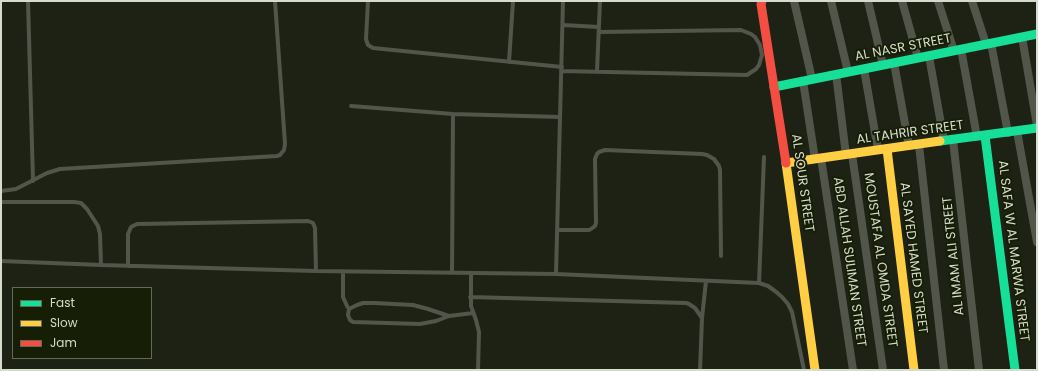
<!DOCTYPE html>
<html>
<head>
<meta charset="utf-8">
<style>
  body { margin:0 }
  #map { position:relative; width:1038px; height:371px; overflow:hidden; background:#1e2215; font-family:Poppins,sans-serif }
  canvas { display:block }
  .frame { position:absolute; inset:0; border:2px solid #d6dccd; pointer-events:none }
  .legend { position:absolute; left:12px; top:287px; width:140px; height:72px; box-sizing:border-box; background:#171e06; border:1px solid #636a56; margin:0; padding:5px 7px; list-style:none; font-size:12px; color:#d6dccd }
  .legend li { display:flex; align-items:center; gap:8px; height:20px }
  .legend b { width:20px; border:1px solid #636a56 }
</style>
</head>
<body>
<div id="map">
<canvas width="1038" height="371"></canvas>
<div class="frame"></div>
<ul class="legend">
<li><b style="height:5px;background:#16e098"></b>Fast</li>
<li><b style="height:5px;background:#ffcf43"></b>Slow</li>
<li><b style="height:5px;background:#f24e42"></b>Jam</li>
</ul>
</div>
<script>
const ctx = document.querySelector('canvas').getContext('2d');
ctx.lineJoin = 'round';
const toPath = rows => new Path2D(rows.map(r => 'M' + r).join(''));
function strokePath(path, color, width, dash) { ctx.strokeStyle = color; ctx.lineWidth = width; ctx.lineCap = dash ? 'butt' : 'round'; ctx.setLineDash(dash || []); ctx.stroke(path); }
function drawText(font, color, halo, rows, align = 'center') {
  ctx.font = font + ' Poppins,sans-serif'; ctx.lineWidth = 4; ctx.setLineDash([]); ctx.textBaseline = 'middle'; ctx.strokeStyle = halo; ctx.fillStyle = color; for (const [text, x, y, turn = 0] of rows) {
    ctx.save(); ctx.translate(x, y); ctx.rotate((+turn || 0) * Math.PI / 180); ctx.textAlign = isNaN(turn) ? turn : align; if (halo) ctx.strokeText(text, 0, 0); ctx.fillText(text, 0, 0); ctx.restore();
  }
}
const lane = toPath([
  [28,1,33,181],
  [368,1,366,39,368,45,373,48,562,67],
  [563,25,599,27],
  [509,62,513,1],
  [561,71,747,75,756,69,759,65,762,55,760,45,755,37,751,34,741,30,599,32],
  [597,71,600,1],
  [351,106,453,114,560,117],
  [1,191,16,189,47,173,60,169,277,156,280,155,284,150,285,144,275,1],
  [1,202,74,202,81,203,87,209,98,226,100,234,101,265],
  [557,230,589,230,591,229,595,226,596,223,595,159,597,154,599,152,605,150,702,154,707,155,714,159,719,166,720,170,721,256],
  [1,261,101,265,316,271,556,274,759,283,768,286,775,291,782,297,788,304,792,312,804,370],
  [128,266,128,234,131,227,137,224,308,221,313,223,315,228,316,271],
  [343,272,343,297,347,306,349,309],
  [452,273,453,114],
  [471,273,471,306,476,320,479,332,478,370],
  [556,274,563,1],
  [759,283,764,157],
  [470,297,686,303,689,304,695,308,702,318],
  [363,303,375,303,413,305,428,309,449,316,436,321,420,324,353,322,350,320,348,315,349,309,357,305,363,303],
  [449,316,473,313],
  [700,370,702,318,706,281]
]);
const street = toPath([
  [794,1,812,79],
  [831,1,848,72],
  [868,1,883,65],
  [902,1,918,58],
  [938,1,954,51],
  [972,1,986,44],
  [1022,37,1037,125],
  [991,43,1008,133],
  [961,49,977,137],
  [929,56,944,141],
  [894,63,909,146],
  [864,69,878,150],
  [836,74,846,155],
  [803,81,815,159],
  [1017,131,1037,242],
  [953,140,979,370],
  [919,145,944,370],
  [852,154,883,370],
  [821,158,853,370]
]);
const fast = toPath([
  [774,87,1037,34],
  [985,136,1015,370],
  [940,141,1037,128]
]);
const slow = toPath([
  [887,149,914,370],
  [786,163,815,370],
  [786,163,940,141]
]);
const jam = toPath([
  [762,1,761,4,786,163]
]);
const streetNames = [
  ["AL NASR STREET",903,48,-11],
  ["AL TAHRIR STREET",910,133,-8],
  ["AL SOUR STREET",802,183,82],
  ["AL SAFA W AL MARWA STREET",1013,251,83],
  ["AL IMAM ALI STREET",954,256,-96],
  ["AL SAYED HAMED STREET",913,258,83],
  ["MOUSTAFA AL OMDA STREET",880,260,82],
  ["ABD ALLAH SULIMAN STREET",849,262,82]
];
strokePath(lane, '#52564a', 4);
strokePath(street, '#52564a', 8);
strokePath(fast, '#16e098', 9);
strokePath(slow, '#ffcf43', 9);
strokePath(jam, '#f24e42', 9);
drawText('13px', '#d6dccd', '#171e06', streetNames);
</script>
</body>
</html>
